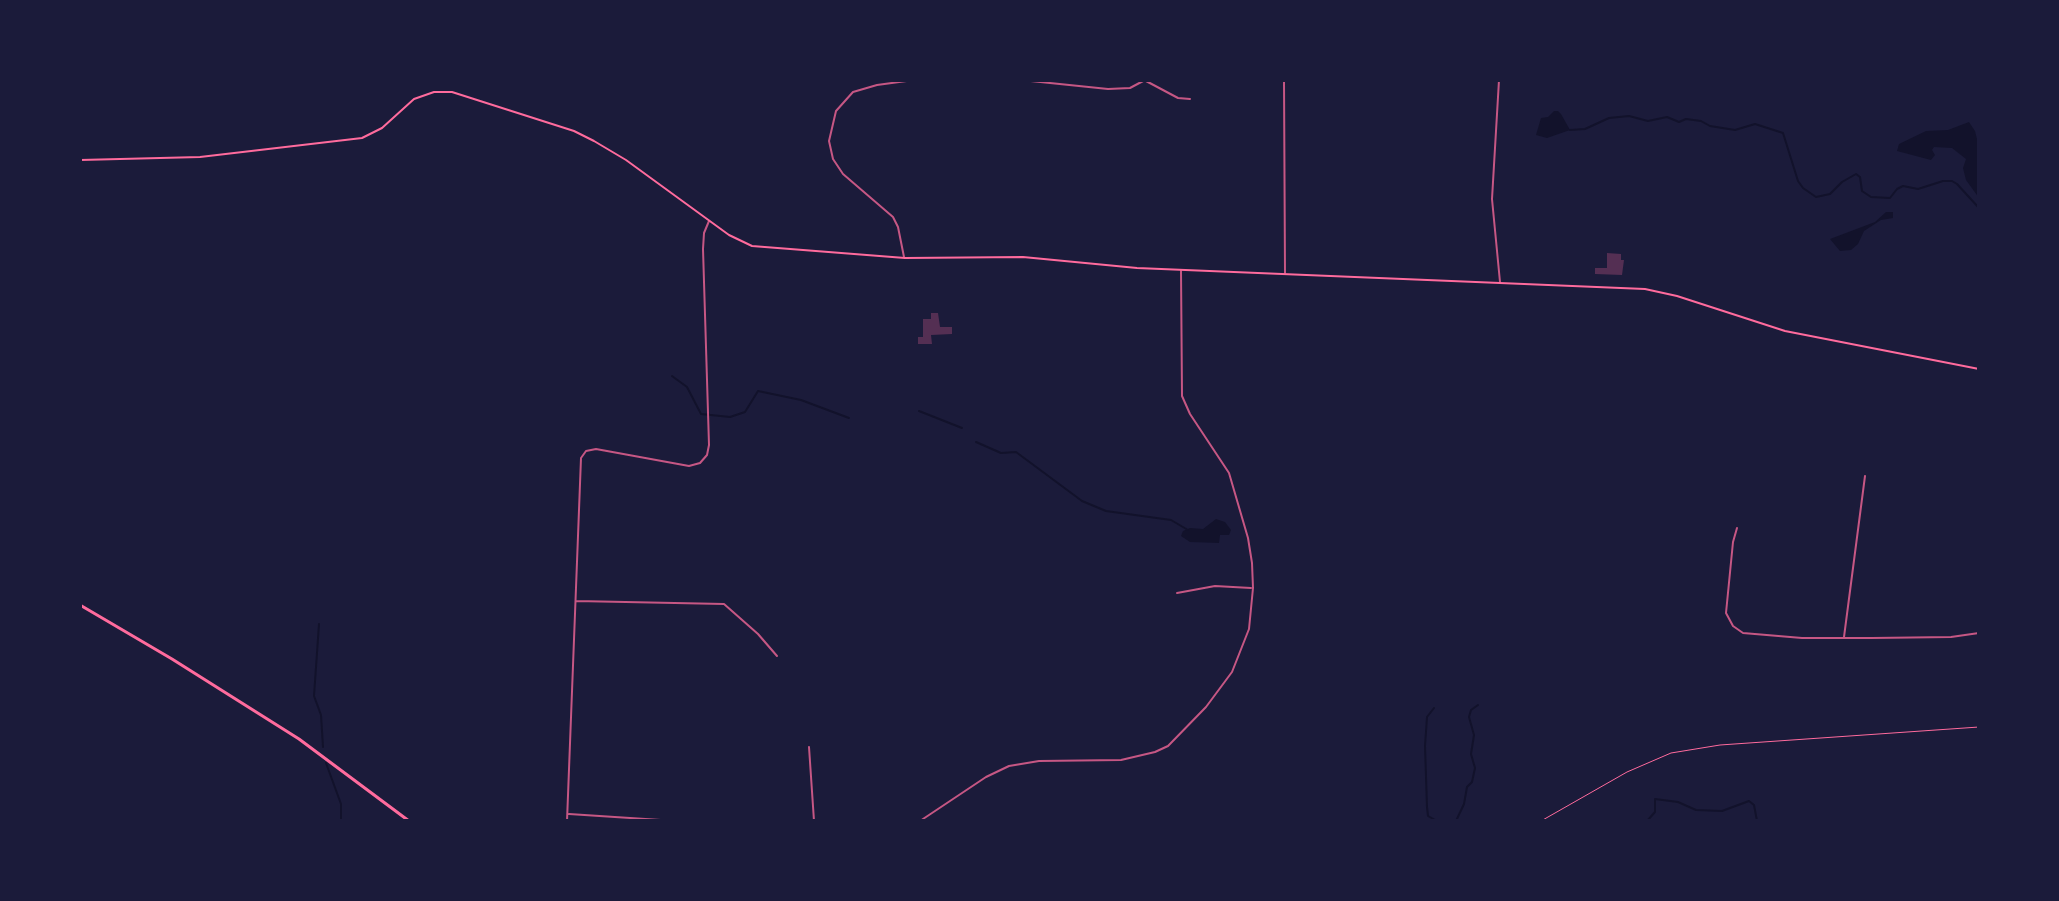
<!DOCTYPE html>
<html>
<head>
<meta charset="utf-8">
<style>
  body { margin:0 }
  #map { position:relative; width:2059px; height:901px; overflow:hidden; background:#1b1b3a; font-family:"DejaVu Sans",sans-serif }
  canvas { display:block }
  .frame { position:absolute; inset:0; border:82px solid #1b1b3a; pointer-events:none }
</style>
</head>
<body>
<div id="map">
<canvas width="2059" height="901"></canvas>
<div class="frame"></div>
</div>
<script>
const ctx = document.querySelector('canvas').getContext('2d');
ctx.lineJoin = 'round';
function fill(path, color) { ctx.fillStyle = color; ctx.fill(path, 'evenodd'); }
const toPath = rows => new Path2D(rows.map(r => 'M' + r).join(''));
function strokePath(path, color, width, dash) { ctx.strokeStyle = color; ctx.lineWidth = width; ctx.lineCap = dash ? 'butt' : 'round'; ctx.setLineDash(dash || []); ctx.stroke(path); }
const water = toPath([
  [1554,111,1558,111,1561,114,1570,130,1547,138,1536,135,1541,118,1548,117],
  [1969,122,1975,131,1979,147,1979,198,1966,180,1963,168,1966,159,1952,148,1934,147,1932,150,1935,155,1931,160,1897,151,1899,144,1926,131,1948,130],
  [1886,212,1893,212,1893,218,1881,220,1864,231,1858,244,1851,250,1840,251,1830,239,1875,222],
  [1216,519,1225,522,1231,530,1229,535,1220,535,1219,543,1190,542,1181,536,1183,531,1190,528,1203,529]
]);
const stream = toPath([
  [1570,130,1585,129,1609,118,1629,116,1648,121,1667,117,1679,122,1686,119,1701,121,1710,126,1735,130,1755,124,1783,133,1798,181,1803,188,1816,197,1830,194,1842,182,1856,174,1860,177,1862,191,1871,197,1890,198,1897,189,1903,186,1918,189,1943,181,1952,181,1957,184,1979,208],
  [672,376,687,387,701,414,730,417,745,412,758,391,801,400,849,418],
  [919,411,962,428],
  [976,442,1001,453,1016,452,1082,501,1106,511,1171,520,1188,530],
  [319,624,314,696,321,715,323,747],
  [1434,708,1427,717,1425,746,1427,807,1428,816,1437,821],
  [326,763,341,804,341,821],
  [1456,821,1464,804,1467,787,1472,782,1475,768,1471,754,1474,735,1469,717,1471,710,1478,705],
  [1647,821,1655,812,1655,799,1678,802,1696,810,1722,811,1749,801,1754,805,1757,821]
]);
const building = toPath([
  [1607,253,1621,254,1621,260,1624,260,1622,275,1595,274,1595,268,1607,268],
  [931,313,938,313,940,327,952,327,952,334,931,335,932,344,918,344,918,337,923,337,923,319,931,319]
]);
const path = toPath([
  [1541,821,1627,772,1671,753,1720,745,1979,727]
]);
const minor = toPath([
  [1021,80,1108,89,1130,88,1145,80],
  [1284,80,1285,273],
  [1499,80,1492,199,1500,282],
  [1146,81,1178,98,1190,99],
  [904,257,898,227,893,217,843,174,833,159,829,141,836,111,853,92,877,85,914,80],
  [1737,528,1733,542,1726,613,1733,626,1743,633,1802,638,1872,638,1951,637,1979,633],
  [1177,593,1215,586,1251,588],
  [576,601,724,604,758,634,777,656],
  [1844,637,1865,476],
  [809,747,814,821],
  [569,814,676,821],
  [567,821,581,458,586,451,596,449,689,466,700,463,707,455,709,445,703,249,704,233,709,221],
  [920,821,986,777,1009,766,1039,761,1121,760,1155,752,1168,746,1206,707,1232,672,1249,629,1253,588,1252,563,1248,538,1229,473,1190,414,1182,396,1181,271]
]);
const secondary = toPath([
  [80,160,200,157,362,138,382,128,414,99,434,92,452,92,574,131,594,141,626,160,729,235,752,246,905,258,1023,257,1137,268,1645,289,1677,296,1785,331,1979,369]
]);
const primary = toPath([
  [80,605,172,659,299,739,409,821]
]);
fill(water, '#12122b');
strokePath(stream, '#12122b', 2);
fill(building, '#542f53');
strokePath(path, '#ff6b9d', 1);
strokePath(minor, '#c65784', 2);
strokePath(secondary, '#ff6b9d', 2);
strokePath(primary, '#ff6b9d', 3);
</script>
</body>
</html>
